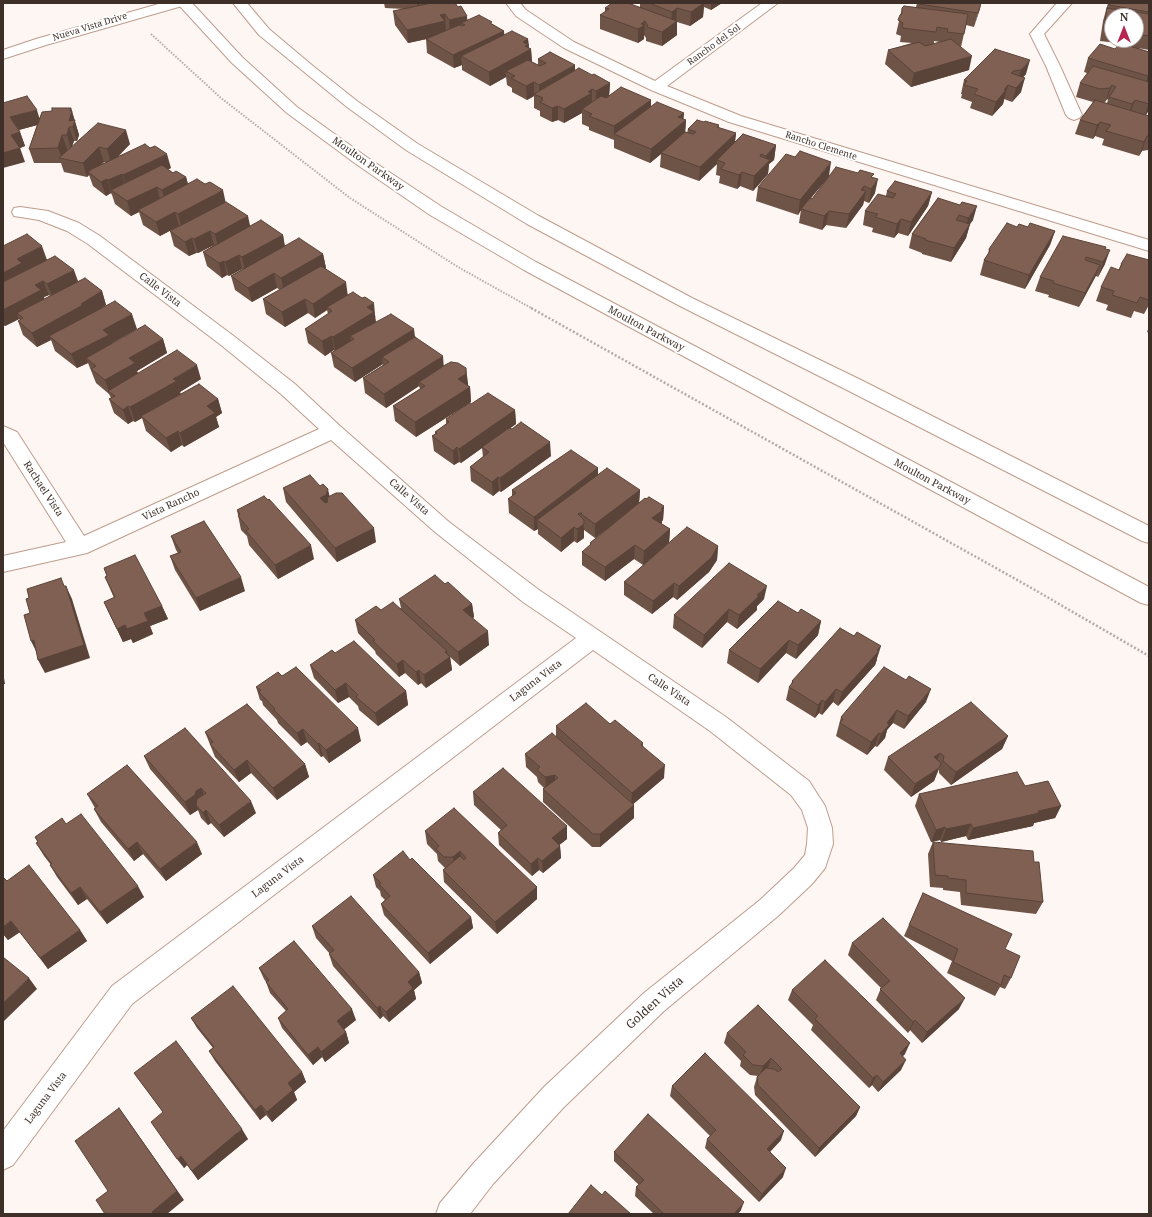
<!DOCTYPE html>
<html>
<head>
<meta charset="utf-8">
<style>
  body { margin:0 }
  #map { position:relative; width:1152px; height:1217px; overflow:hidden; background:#fef6f3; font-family:"Noto Serif",serif }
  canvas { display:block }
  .frame { position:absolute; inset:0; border:4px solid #3e3029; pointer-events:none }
  .north { position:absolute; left:1104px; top:8px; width:40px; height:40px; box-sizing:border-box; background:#fff; border:1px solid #b2aca9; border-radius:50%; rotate:0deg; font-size:11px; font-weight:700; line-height:16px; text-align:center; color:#3e3029 }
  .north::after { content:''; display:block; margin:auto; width:14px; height:18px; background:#b72750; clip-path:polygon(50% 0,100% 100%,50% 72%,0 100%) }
</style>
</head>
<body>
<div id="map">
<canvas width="1152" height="1217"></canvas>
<div class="frame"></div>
<div class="north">N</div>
</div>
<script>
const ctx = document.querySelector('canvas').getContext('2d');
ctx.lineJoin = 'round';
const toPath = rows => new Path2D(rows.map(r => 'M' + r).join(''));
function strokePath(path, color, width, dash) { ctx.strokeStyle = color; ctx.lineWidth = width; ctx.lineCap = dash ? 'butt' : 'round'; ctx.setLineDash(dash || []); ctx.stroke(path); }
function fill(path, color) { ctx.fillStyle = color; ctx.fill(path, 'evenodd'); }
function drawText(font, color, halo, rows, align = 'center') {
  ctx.font = font + ' "Noto Serif",serif'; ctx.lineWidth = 4; ctx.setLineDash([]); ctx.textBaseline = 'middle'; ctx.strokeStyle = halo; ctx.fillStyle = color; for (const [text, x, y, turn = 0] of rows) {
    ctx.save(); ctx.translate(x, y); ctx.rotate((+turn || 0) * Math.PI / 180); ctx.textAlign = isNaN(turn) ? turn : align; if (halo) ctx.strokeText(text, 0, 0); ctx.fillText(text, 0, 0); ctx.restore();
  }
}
const pathFar1 = toPath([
  [151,34,221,98,350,198,458,267,533,309]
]);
const path = toPath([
  [531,308,1028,586,1149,656]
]);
const minor = toPath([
  [162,3,184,3,182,6,46,45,3,59,3,50,36,39,162,3],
  [506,3,520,3,526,10,574,42,655,81,762,3,778,3,667,86,741,116,1149,240,1149,251,729,122,651,90,564,48,516,16,506,3],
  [1057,3,1072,3,1044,34,1060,66,1082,115,1079,118,1074,120,1069,118,1066,115,1046,66,1030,34,1057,3],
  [20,207,48,211,79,223,100,236,235,337,295,384,340,426,449,522,498,559,539,590,726,717,809,781,825,806,832,828,833,844,825,868,812,884,778,916,664,1011,564,1107,493,1184,470,1214,436,1214,440,1203,473,1164,544,1087,644,993,760,900,794,868,805,855,807,844,808,828,802,810,791,795,710,731,593,650,132,1004,13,1165,3,1170,3,1131,112,986,576,638,523,602,435,532,331,440,87,553,3,572,3,556,66,542,3,442,3,426,17,432,84,536,319,429,281,394,221,345,88,244,67,231,39,220,14,216,12,212,14,208,20,207]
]);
const major = toPath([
  [177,3,192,3,242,57,297,107,368,158,442,207,536,262,1149,587,1149,605,1141,603,983,518,524,270,430,215,356,164,287,113,232,63,177,3],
  [233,3,247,3,269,29,313,66,357,101,418,144,539,216,692,298,863,381,1149,526,1149,543,1142,541,849,391,680,306,527,224,406,150,347,107,259,35,233,3]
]);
const wall = toPath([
  [384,3,455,3,467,20,492,24,504,31,504,35,528,39,529,48,531,49,532,62,538,65,538,59,575,70,610,83,609,96,651,100,651,106,684,113,683,120,686,120,685,132,687,133,688,129,704,122,719,125,719,128,736,133,735,143,776,145,774,160,769,164,768,174,753,191,740,186,737,189,719,183,720,176,716,175,717,164,699,181,660,167,661,154,650,163,614,148,614,140,589,130,589,127,582,124,582,113,564,123,558,120,552,122,540,116,540,111,534,108,534,96,527,100,512,92,512,88,507,85,506,77,490,86,462,70,462,65,454,68,427,53,426,39,408,43,395,25,393,11,404,9,385,8],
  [640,3,722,3,711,10,704,7,703,17,690,26,677,22,677,35,662,46,646,41,646,38,644,35,644,39,638,43,600,29,600,15,605,12,605,8,640,7],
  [917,3,983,3,983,4,981,3,974,27,966,25,961,47,969,70,911,87,885,64,888,50,912,43,900,42,901,36,896,34,902,8,916,7],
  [934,41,940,42,934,44],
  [1108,3,1149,3,1149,50,1138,48,1149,52,1149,110,1146,115,1149,116,1149,148,1148,150,1142,151,1139,156,1102,145,1104,139,1095,136,1093,139,1075,134,1080,120,1093,102,1076,97,1080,83,1087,73,1084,72,1088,58,1127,45,1128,42,1118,41,1117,43,1100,41,1103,21],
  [1112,16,1136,16,1136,40,1112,40],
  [1107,99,1108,100,1107,103,1103,102,1105,102],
  [995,49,1026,74,1023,77,1021,92,1012,102,1004,99,1003,104,992,116,970,108,972,102,961,98,962,94,961,94,964,80],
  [3,103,39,118,52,111,71,108,79,135,77,141,74,141,72,146,130,144,118,157,171,168,168,169,173,173,186,177,188,184,225,202,250,226,283,235,285,246,323,254,326,268,325,269,348,295,376,317,375,317,376,322,415,337,444,366,468,383,468,386,470,387,471,402,416,437,395,421,393,406,420,389,419,386,386,408,365,393,363,378,383,365,383,364,355,382,334,367,331,353,335,351,334,350,325,356,308,343,305,329,328,314,327,310,315,318,308,313,285,327,266,314,263,299,280,290,277,288,252,302,235,290,231,276,243,269,242,269,229,276,227,275,222,278,207,266,203,252,214,245,198,253,196,253,189,256,174,246,170,231,179,227,179,226,160,236,143,225,139,212,131,216,115,204,112,195,111,193,106,196,93,186,89,175,87,177,64,172,61,163,34,163,29,149,37,125,19,130,20,132,25,146,20,148,25,162],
  [104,162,106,162,100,165],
  [829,176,873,178,875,193,869,203,864,201,863,205,846,228,826,225,822,230,799,223,801,210,798,215,756,201,758,187],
  [827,179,812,199,811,198],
  [887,191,932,192,928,206,908,236,898,233,894,238,872,232,873,228,863,225,865,211,886,196],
  [938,198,973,220,970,224,966,238,951,262,922,254,922,253,909,248,912,234],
  [1017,227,1028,227,1055,231,1050,245,1025,289,980,275,984,260,988,254,989,249],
  [3,246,47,260,78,281,102,291,106,305,99,310,137,329,112,343,112,344,163,339,167,353,137,371,138,373,201,379,180,392,181,394,218,399,222,413,216,417,219,427,184,447,182,445,171,452,146,431,142,418,135,422,133,421,128,424,114,413,109,399,111,398,109,394,96,383,88,363,77,368,55,351,51,340,37,347,23,335,18,321,20,320,19,319,5,326,3,325],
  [49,295,50,296,44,299,44,297],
  [1105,249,1105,264,1098,277,1096,276,1079,307,1048,297,1049,295,1035,291,1040,277],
  [1149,260,1149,305,1144,314,1134,311,1131,318,1106,310,1108,305,1096,301,1101,287,1119,269,1121,264],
  [1149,327,1149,333,1147,332],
  [471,404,515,410,516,424,510,428,551,456,501,492,499,491,493,496,471,481,470,467,483,457,482,448,461,463,459,462,454,465,434,451,432,436,435,434,435,432,446,424,446,419],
  [598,468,598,475,640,490,639,503,664,506,663,520,662,521,662,524,670,529,669,543,718,546,717,560,709,572,677,600,673,597,652,614,624,595,624,582,657,553,643,565,634,559,605,581,582,565,582,552,590,545,590,543,606,529,595,538,584,530,584,538,577,543,574,541,561,552,538,534,538,529,534,531,509,513,508,499,512,496,512,490],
  [283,488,330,496,376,542,337,562,286,502],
  [237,510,314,559,278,579,249,545,247,536,241,530],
  [171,536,245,591,200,611,175,570,170,556,178,553,176,550],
  [104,568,162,606,168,619,150,626,153,634,133,643,131,639,123,642,110,615,104,602,114,598,105,577,107,576],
  [445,584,472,604,474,617,473,618,489,645,460,666,450,657,452,670,426,688,421,683,418,685,405,673,399,677,376,654,375,651,358,633,355,620,381,610,401,608,399,599],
  [764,599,757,606,757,610,737,629,727,622,702,648,673,628,674,615],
  [798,613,821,621,818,635,796,659,786,653,758,683,727,663,729,650],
  [854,636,877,660,875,665,838,706,833,702,822,715,819,713,815,718,786,700,789,687,791,685,792,681],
  [335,653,406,691,408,705,378,726,359,710,358,706,349,697,338,703,314,678,310,665],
  [256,687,361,741,329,763,323,756,321,757,307,742,301,746,278,723,277,720,263,705,262,701,260,700],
  [926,702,904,729,893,723,887,730,885,738,877,747,875,746,867,755,836,736,841,717],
  [610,724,643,743,643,746,664,778,633,804,634,818,600,847,592,847,543,802,543,789,544,788,538,782,537,777,526,767,525,754,556,736,556,726],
  [205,732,305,764,309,777,277,800,251,773,239,782,215,757],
  [1008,736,1002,749,951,785,939,773,939,769,934,781,911,797,884,770,888,757],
  [144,756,256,813,224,837,211,823,208,825,201,818,198,810,190,815,150,769],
  [1025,786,1061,806,1055,818,1034,823,1033,826,968,840,966,836,941,842,940,840,931,842,915,806,919,794],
  [473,792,567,826,567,839,559,845,560,846,561,858,543,873,539,870,532,876,499,845,498,833,501,830,474,805],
  [87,794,202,854,166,881,143,854,134,861,101,822,94,809,95,808],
  [66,824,144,897,107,924,87,899,78,905,57,877,50,865,51,865,44,856,36,843,38,842,35,837],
  [425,831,537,887,537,899,497,934,444,882,443,870,445,868,438,861,437,854,427,844],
  [933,842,1034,862,1043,902,1036,914,961,905,960,892,943,890,943,888,930,887,928,854],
  [410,860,471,917,473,928,430,964,384,915,381,904,385,900,381,896,380,891,376,887,373,875],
  [3,877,7,881,80,930,87,941,48,969,20,932,8,940,3,934],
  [923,893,1005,949,1011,978,1005,989,1000,987,995,996,947,973,952,961,904,936],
  [312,926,419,972,422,983,414,990,416,999,389,1022,383,1016,380,1019,333,966,329,954,330,954,316,938],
  [852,943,959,1009,922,1043,910,1030,908,1033,876,1000,881,988,848,955],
  [259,968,356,1020,344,1029,346,1032,349,1043,325,1062,322,1057,313,1065,282,1028,278,1018,286,1011,270,993,266,982,264,979],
  [792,990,905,1054,903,1056,901,1070,878,1092,872,1085,869,1088,811,1030,813,1025,788,1000],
  [191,1018,302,1072,306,1082,294,1092,297,1100,272,1122,266,1115,260,1120,215,1061,209,1051,213,1048,197,1028],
  [727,1033,860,1107,856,1116,815,1157,755,1095,754,1087,757,1077,758,1076,750,1075,740,1066,741,1061,724,1043],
  [134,1073,248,1139,198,1180,187,1165,184,1168,163,1112],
  [672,1086,781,1140,770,1152,783,1177,759,1202,705,1148,707,1139,710,1136,670,1096],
  [614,1152,741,1210,738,1214,654,1214,635,1196,636,1187,639,1185,614,1161]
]);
const shadedWall = toPath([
  [417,3,419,3,419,6,417,10],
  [704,3,703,17,690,26,691,12],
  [711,3,722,3,711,10],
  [981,3,980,9,974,27,978,13],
  [677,8,676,22,671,25,672,12],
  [445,14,446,35,408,43,407,30,440,15],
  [467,16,468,29,465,25,461,23,462,31,450,33,449,20],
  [645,21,644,39,638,43,638,29,641,24],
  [677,21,677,35,662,46,662,32],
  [504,31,505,45,461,56,462,65,454,68,453,55],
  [528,39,529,51,531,49,532,63,506,71,506,77,490,86,489,72,523,42],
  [972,56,969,70,911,87,914,73],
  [1030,60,1026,74,1017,84,1021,70],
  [575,65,575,79,539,96,539,85],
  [1149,75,1149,83,1144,90,1148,76],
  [1025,78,1021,92,1012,102,1016,88],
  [534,82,534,96,527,100,526,86],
  [610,83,609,97,596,105,596,91],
  [1008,85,1003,104,992,116,996,102],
  [1112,85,1107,99,1105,102,1110,88],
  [592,89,592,103,582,109,582,113,564,123,564,109],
  [651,100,651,114,614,134,614,140,614,126],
  [1135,100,1130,114,1128,118,1132,104],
  [1149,103,1149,110,1144,118],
  [558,106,558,120,552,122,552,108],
  [71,108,79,135,77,141,73,127,69,121,70,111],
  [37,110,41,124,15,131,10,117],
  [684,113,683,123,686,120,685,135,661,153,661,154,650,163,651,149,678,117],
  [1100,122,1095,136,1093,139,1097,125],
  [69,127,74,141,71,149,67,135],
  [126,130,130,144,111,163,107,149],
  [20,132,25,146,20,148,25,162,3,168,3,153,11,135],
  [736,133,734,147,717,160,717,164,699,181,700,167],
  [62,135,67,149,64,159,62,158,58,148],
  [1147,136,1142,151,1139,156,1144,142],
  [776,145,774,160,769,164,768,174,753,191,754,176,765,166,766,156],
  [99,147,104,162,91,174,88,172,89,175,87,177,83,163],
  [167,154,171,168,127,189,123,175],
  [831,162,829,176,802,209,801,209,801,210,798,215,800,200],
  [742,172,740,186,737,189,739,175],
  [122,174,126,188,111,190,112,195,108,180],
  [186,177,190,192,166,204,162,190],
  [107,179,111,193,106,196,101,182],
  [878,179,875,193,869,203,871,189],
  [864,186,862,195,866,191,863,205,846,228,849,214,861,190],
  [157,187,160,201,138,210,139,212,131,216,127,201],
  [223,190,226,204,182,229,178,214],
  [932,192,928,206,908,236,911,222],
  [977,206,973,220,970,224,966,238,951,262,954,248,965,232,968,218],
  [829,211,826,225,822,230,824,216],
  [175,212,179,226,160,236,156,222],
  [248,216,251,230,218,248,215,234],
  [901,219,898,233,894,238,897,224],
  [210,231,214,245,198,253,194,239],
  [1055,231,1050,245,1025,289,1029,275],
  [283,235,285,249,245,271,242,257],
  [192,238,196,253,189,256,185,242],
  [42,246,47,260,3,290,3,273,17,259],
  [1110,250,1105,264,1098,277,1103,262],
  [323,254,326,268,284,293,281,278],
  [239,255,242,269,229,276,225,262],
  [224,261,227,275,222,278,219,263],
  [1100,265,1094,279,1079,307,1085,293],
  [74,270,79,284,53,298,47,284],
  [274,273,277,288,252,302,248,288],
  [43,281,49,295,44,297,46,304,17,313,19,319,5,326,3,322,3,310,35,285],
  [346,282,348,297,327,307,327,310,315,318,313,304],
  [102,291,106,305,87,317,49,336,51,340,37,347,32,333],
  [305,299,308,313,285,327,282,312],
  [374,303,376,326,354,339,350,336,351,341,335,351,333,337,367,307],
  [132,314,137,329,112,343,114,349,86,358,88,363,77,368,71,354,103,330],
  [414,329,416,344,382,357,383,364,355,382,352,368],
  [332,336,334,350,325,356,322,341],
  [163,339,167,353,137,371,139,377,109,391,105,380,129,358],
  [443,356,444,370,419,382,419,386,386,408,384,394],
  [197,365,201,379,180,392,181,396,141,416,142,418,135,422,130,407,173,379],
  [466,368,468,383,468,388,458,379],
  [470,387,471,402,416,437,415,422],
  [218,399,222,413,216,417,219,427,184,447,180,433,207,406],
  [128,406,133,421,128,424,123,410],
  [515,410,516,424,483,448,482,447,482,448,461,463,459,449],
  [178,431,182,445,171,452,166,438],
  [550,442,551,456,501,492,500,478],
  [457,447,459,462,454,465,453,451],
  [598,468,598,482,537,520,538,529,534,531,534,517],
  [498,477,499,491,493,496,492,482],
  [328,489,331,503,327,501,328,509,320,498],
  [640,490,639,504,595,538,595,524],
  [664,506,663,520,662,521,662,524,652,518],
  [580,513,580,526,584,524,584,538,577,543,578,514],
  [574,527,574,541,561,552,561,538],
  [374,528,376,542,337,562,335,548],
  [670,529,669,543,643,565,644,551],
  [311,545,314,559,278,579,275,565],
  [635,545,634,559,605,581,605,567],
  [718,546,717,560,709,572,677,600,679,586],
  [241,577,245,591,200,611,196,598],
  [674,583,673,597,652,614,653,601],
  [66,586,72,599,90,658,45,673,38,660],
  [767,586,764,599,757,606,757,610,737,629,739,615,757,595],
  [472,604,474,617,465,624,463,610],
  [162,606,168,619,150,626,153,634,133,643,127,629,144,613],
  [729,609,727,622,702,648,704,635],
  [821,621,818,635,796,659,798,645],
  [125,625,131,639,123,642,117,629],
  [488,631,489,645,460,666,458,652],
  [34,640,38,655,31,641],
  [789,640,786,653,758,683,760,669],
  [881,646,875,665,838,706,842,692],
  [447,651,448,658,450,657,452,670,426,688,424,675,445,652],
  [403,660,405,673,399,677,397,664],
  [419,670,421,683,418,685,416,672],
  [3,672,5,684,3,684],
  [346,683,349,697,338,703,335,690],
  [836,689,833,702,822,715,825,702],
  [931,689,926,702,904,729,908,716],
  [406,691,408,705,378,726,375,713],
  [822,700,819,713,815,718,818,705],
  [897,710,893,723,887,730,885,738,877,747,881,734,887,723],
  [358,728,361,741,329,763,326,750],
  [303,729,307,742,301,746,297,733],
  [879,733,875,746,867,755,871,742],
  [1008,736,1002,749,951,785,956,772],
  [319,743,323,756,321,757,318,744],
  [940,753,935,766,934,757],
  [247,760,251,773,239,782,234,770],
  [305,764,309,777,277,800,273,788],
  [665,765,664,778,631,806,632,793],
  [939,768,934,781,911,797,915,784],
  [555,775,555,788,546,790,545,777],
  [201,788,206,800,196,805,198,810,190,815,185,802,196,791],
  [251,801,256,813,224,837,219,825],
  [634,805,634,818,600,847,600,834],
  [1061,806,1055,818,1034,823,1033,826,968,840,973,828],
  [206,810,211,823,208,825,203,813],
  [971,824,966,836,941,842,946,829],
  [567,826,567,839,553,850,552,838],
  [945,827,940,840,931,842,936,830],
  [137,842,143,854,134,861,128,849],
  [197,842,202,854,166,881,160,869],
  [560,846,561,858,543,873,542,861],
  [460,851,462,864,455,869,453,857],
  [538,858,539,870,532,876,531,864],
  [138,886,144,897,107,924,100,912],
  [80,887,87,899,78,905,71,893],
  [537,887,537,899,497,934,495,922],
  [471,917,473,928,430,964,428,953],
  [11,921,20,932,8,940,3,934,3,927],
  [80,930,87,941,48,969,40,958],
  [419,972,422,983,414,990,416,999,389,1022,386,1012,408,982],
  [29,978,37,989,3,1022,3,1003],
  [965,998,959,1009,922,1043,927,1032],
  [380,1006,383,1016,380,1019,377,1008],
  [352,1009,356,1020,341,1032,337,1021],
  [915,1020,910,1030,908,1033,913,1022],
  [346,1032,349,1043,325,1062,321,1052],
  [910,1043,905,1054,895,1063,900,1053],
  [318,1047,322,1057,313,1065,308,1055],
  [771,1058,768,1068,760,1076,763,1066],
  [906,1060,901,1070,878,1092,883,1082],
  [302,1072,306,1082,294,1092,297,1100,272,1122,267,1112,288,1083],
  [877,1075,872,1085,869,1088,873,1078],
  [261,1105,266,1115,260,1120,255,1110],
  [860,1107,856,1116,815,1157,819,1148],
  [119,1108,184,1200,167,1214,154,1214,152,1212],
  [242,1129,248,1139,198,1180,192,1171],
  [784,1131,781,1140,764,1158,767,1149],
  [181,1156,187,1165,184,1168,177,1159],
  [786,1168,783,1177,759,1202,762,1194],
  [744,1202,741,1210,738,1214,734,1214]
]);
const building = toPath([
  [432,3,455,3,458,7,461,6,467,16,449,20,445,14,440,15,445,21,407,30,393,11,432,3],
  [612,3,628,3,677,21,662,32,647,27,648,26,645,21,641,24,645,25,638,29,600,15,609,9,605,8,612,3],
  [649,3,704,3,691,12,677,8,672,12,649,3],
  [919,3,981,3,978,13,919,4,919,3],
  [1109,3,1149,3,1149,12,1109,5,1109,3],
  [904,6,968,14,964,34,947,32,948,29,937,27,936,32,902,28,903,23,898,20,900,15,902,14,902,8,904,6],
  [1107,8,1149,14,1149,36,1136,34,1136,16,1112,16,1112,28,1104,27,1107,8],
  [479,15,492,22,490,23,504,31,453,55,426,39,459,25,462,26,465,25,461,23,479,15],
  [512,31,528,39,523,42,529,45,525,46,531,49,489,72,461,56,512,31],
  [951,39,972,56,914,73,888,50,919,42,925,46,951,39],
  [1120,43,1149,52,1149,75,1148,76,1088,58,1100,44,1115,49,1120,43],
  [995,49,1030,60,1021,70,1014,71,1011,73,1025,78,1016,88,1008,85,1004,90,1006,90,996,102,974,94,978,89,964,85,967,81,964,80,995,49],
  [550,52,575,65,539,85,534,82,526,86,511,78,515,76,506,71,528,60,540,66,546,63,538,59,550,52],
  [1093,66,1149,82,1149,104,1135,100,1132,104,1109,97,1116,87,1112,85,1110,88,1100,89,1080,83,1093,66],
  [579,68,592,75,594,74,610,83,596,91,592,89,588,92,592,93,564,109,558,106,552,108,540,102,543,100,541,99,543,98,534,94,579,68],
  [621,87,651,100,614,126,589,116,592,114,582,109,601,96,606,98,621,87],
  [27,96,37,110,10,117,20,132,11,135,20,148,3,153,3,103,27,96],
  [1095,100,1149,116,1149,136,1147,136,1144,142,1106,131,1111,125,1100,122,1097,125,1080,120,1095,100],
  [657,102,684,113,678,117,686,120,651,149,614,134,657,102],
  [52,108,71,108,70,111,72,111,69,121,75,120,73,127,69,127,67,135,62,135,58,148,29,149,42,112,52,111,52,108],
  [697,120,704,122,705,121,719,125,717,127,736,133,700,167,661,153,685,132,693,134,696,132,688,129,697,120],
  [98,123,126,130,107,149,99,147,83,163,59,158,98,123],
  [743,134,776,145,766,156,761,154,760,156,770,160,754,176,742,172,739,175,721,169,725,163,717,160,743,134],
  [145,144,150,148,155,146,167,154,123,175,122,174,108,180,107,179,101,182,88,172,92,169,145,144],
  [800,151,831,162,800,200,758,187,786,154,795,157,800,151],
  [162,165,173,173,176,171,186,177,162,190,157,187,127,201,111,190,162,165],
  [836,167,858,173,860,170,874,174,871,177,878,179,871,189,864,186,861,190,866,191,849,214,829,211,824,216,801,209,810,198,812,199,836,167],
  [197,179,205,184,210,182,223,190,218,193,178,214,175,212,156,222,138,210,197,179],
  [895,181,932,192,911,222,901,219,897,224,875,217,878,214,865,211,878,194,893,198,896,194,887,191,895,181],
  [938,198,960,205,962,202,977,206,968,218,959,215,956,220,970,224,954,248,925,240,926,239,912,234,938,198],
  [226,202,248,216,215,234,210,231,194,239,192,238,185,242,170,231,226,202],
  [261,220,283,235,242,257,239,255,225,262,224,261,219,263,203,252,261,220],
  [1007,223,1017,227,1019,224,1028,227,1030,223,1055,231,1029,275,984,260,990,251,989,249,1007,223],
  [27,234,42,246,17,259,22,263,3,273,3,246,27,234],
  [1063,236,1106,247,1105,249,1110,250,1103,262,1086,257,1085,260,1100,265,1085,293,1053,283,1054,281,1040,277,1063,236],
  [299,238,323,254,281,278,274,273,248,288,231,276,299,238],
  [1127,254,1149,260,1149,300,1140,297,1137,303,1112,295,1114,291,1101,287,1111,267,1119,270,1122,264,1121,264,1127,254],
  [55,256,74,270,47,284,43,281,35,285,41,290,3,310,3,282,55,256],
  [321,266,346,282,313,304,305,299,282,312,263,299,321,266],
  [85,278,102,291,81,304,83,305,32,333,18,321,23,318,17,313,85,278],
  [353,292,362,298,365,297,374,303,367,307,374,312,333,337,332,336,322,341,305,329,332,311,327,307,353,292],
  [115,301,132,314,103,330,109,335,71,354,49,336,115,301],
  [391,314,414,329,352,368,331,353,354,339,350,336,391,314],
  [145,325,163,339,129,358,135,363,105,380,91,369,96,366,86,358,145,325],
  [415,337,443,356,384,394,363,378,389,362,382,357,415,337],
  [177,350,197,365,173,379,177,381,130,407,128,406,123,410,109,399,115,396,108,391,177,350],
  [451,362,458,363,466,368,466,374,458,379,470,387,415,422,393,406,425,386,419,382,445,365,451,362],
  [199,384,218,399,207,406,215,413,180,433,178,431,166,438,141,416,199,384],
  [488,393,515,410,459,449,457,447,453,451,432,436,437,433,435,432,449,422,446,419,469,403,471,404,488,393],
  [521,422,550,442,500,478,498,477,492,482,470,467,489,452,482,447,509,428,512,429,521,422],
  [571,450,598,468,534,517,508,499,516,493,512,490,571,450],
  [607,468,640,490,595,524,581,514,582,513,580,513,578,514,584,520,584,524,577,529,574,527,561,538,537,520,607,468],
  [310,475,320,486,323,484,328,489,326,495,320,498,325,503,328,502,327,501,328,497,336,493,342,493,374,528,335,548,283,488,310,475],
  [264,496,268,500,269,499,311,545,275,565,246,531,249,529,238,516,240,514,237,510,264,496],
  [649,497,664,506,661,509,663,510,652,518,670,529,644,551,635,545,605,567,582,552,591,544,590,543,645,498,646,499,649,497],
  [204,521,241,577,196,598,170,556,181,552,171,536,204,521],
  [687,527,718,546,711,558,679,586,674,583,653,601,624,582,687,527],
  [135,555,162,606,144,613,148,621,127,629,125,625,117,629,104,602,115,597,105,577,107,576,104,568,135,555],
  [729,563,767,586,757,595,759,596,739,615,729,609,704,635,674,615,729,563],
  [435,575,445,584,448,582,472,604,463,610,488,631,458,652,399,599,435,575],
  [61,578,64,586,66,586,84,645,38,660,34,640,31,641,24,615,30,613,26,599,29,598,27,589,61,578],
  [778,601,798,613,801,609,821,621,798,645,789,640,760,669,729,650,778,601],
  [393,602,447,651,445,652,450,657,424,675,419,670,416,672,403,660,397,664,373,641,375,640,355,620,376,606,381,610,393,602],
  [840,628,854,636,857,632,881,646,877,650,879,651,842,692,836,689,825,702,822,700,818,705,789,687,793,682,792,681,840,628],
  [354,641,406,691,375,713,356,697,358,695,346,683,335,690,310,665,332,650,335,653,354,641],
  [296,667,358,728,326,750,319,743,318,744,303,729,297,733,274,710,275,709,259,692,261,690,256,687,278,672,282,676,296,667],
  [884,667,906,680,909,676,931,689,908,716,897,710,887,723,889,725,881,734,879,733,871,742,840,723,843,719,841,717,884,667],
  [971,702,1008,736,956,772,943,761,944,756,940,753,934,757,941,763,939,768,915,784,888,757,971,702],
  [586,703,610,724,615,720,643,743,641,745,665,765,632,793,556,726,586,703],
  [247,704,305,764,273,788,247,760,234,770,210,744,213,742,205,732,247,704],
  [185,728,251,801,219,825,206,810,203,813,196,805,197,799,206,793,201,788,196,791,195,795,185,802,144,756,185,728],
  [552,733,634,805,600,834,593,834,543,789,558,778,555,775,545,777,537,770,540,767,525,754,552,733],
  [127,765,197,842,160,869,137,842,128,849,94,809,98,806,87,794,127,765],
  [503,768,567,826,552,838,560,846,542,861,538,858,531,864,498,833,507,825,473,792,503,768],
  [1017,772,1025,786,1048,781,1061,806,1038,811,1039,813,973,828,971,824,946,829,945,827,936,830,919,794,1017,772],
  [454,808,537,887,495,922,443,870,460,856,464,860,466,858,460,851,453,857,444,857,436,849,439,846,425,831,454,808],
  [81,814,138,886,100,912,80,887,71,893,50,865,52,864,36,843,38,842,35,837,62,818,66,824,81,814],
  [933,842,1033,851,1034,862,1039,862,1043,902,966,893,966,880,948,878,948,876,935,875,933,842],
  [403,851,410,860,412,858,471,917,428,953,381,904,390,896,379,884,381,883,373,875,403,851],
  [29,865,80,930,40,958,11,921,3,927,3,877,7,881,29,865],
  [923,893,1012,934,1005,949,1020,956,1011,978,1004,975,1001,985,953,962,958,949,909,925,923,893],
  [351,896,419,972,408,982,413,988,386,1012,380,1006,377,1008,329,954,334,950,312,926,351,896],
  [883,918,965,998,927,1032,915,1020,913,1022,880,989,890,981,852,943,883,918],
  [294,941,352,1009,337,1021,346,1032,321,1052,318,1047,308,1055,278,1018,288,1009,266,982,269,980,259,968,294,941],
  [3,957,29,978,3,1003,3,957],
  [825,960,910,1043,900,1053,906,1060,883,1082,877,1075,873,1078,815,1019,818,1016,792,990,825,960],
  [233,986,302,1072,288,1083,293,1090,267,1112,261,1105,255,1110,209,1051,214,1047,191,1018,233,986],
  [758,1005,860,1107,819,1148,758,1085,757,1077,766,1068,774,1069,778,1072,782,1069,771,1058,763,1066,753,1065,743,1055,746,1052,727,1033,758,1005],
  [176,1041,242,1129,192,1171,181,1156,177,1159,151,1122,163,1112,134,1073,176,1041],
  [705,1053,784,1131,767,1149,786,1168,762,1194,707,1139,716,1130,672,1086,705,1053],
  [119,1108,177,1191,152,1212,154,1214,105,1214,96,1200,108,1191,75,1141,119,1108],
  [648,1114,744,1202,734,1214,672,1214,671,1213,671,1214,664,1214,636,1187,644,1180,614,1152,648,1114],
  [591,1185,602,1195,605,1191,631,1214,568,1214,591,1185]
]);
const farStreetnames = [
  ["Nueva Vista Drive",90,27,-17],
  ["Rancho del Sol",714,45,-36],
  ["Rancho Clemente",821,146,18]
];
const streetNames = [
  ["Moulton Parkway",368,164,35],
  ["Calle Vista",160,290,37],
  ["Moulton Parkway",646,329,28],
  ["Moulton Parkway",932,482,28],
  ["Rachael Vista",43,489,57],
  ["Calle Vista",409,497,41],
  ["Vista Rancho",171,505,-25],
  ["Laguna Vista",536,681,-37],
  ["Calle Vista",669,690,34],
  ["Laguna Vista",278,877,-37],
  ["Laguna Vista",46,1098,-53]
];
const nearStreetnames = [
  ["Golden Vista",655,1003,-42]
];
strokePath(minor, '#be9c8c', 2);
strokePath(major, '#be9c8c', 2);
strokePath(pathFar1, '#b5aba6', 2, [1.5, 1.5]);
strokePath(path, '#b5aba6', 2.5, [2, 2]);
fill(minor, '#fff');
fill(major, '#fff');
fill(wall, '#6e5347');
fill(shadedWall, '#5a4339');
fill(building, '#806052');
strokePath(building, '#5a4339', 1);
drawText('9px', '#3e3029', '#fff', farStreetnames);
drawText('10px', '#3e3029', '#fff', streetNames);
drawText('12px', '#3e3029', '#fff', nearStreetnames);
</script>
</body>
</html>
